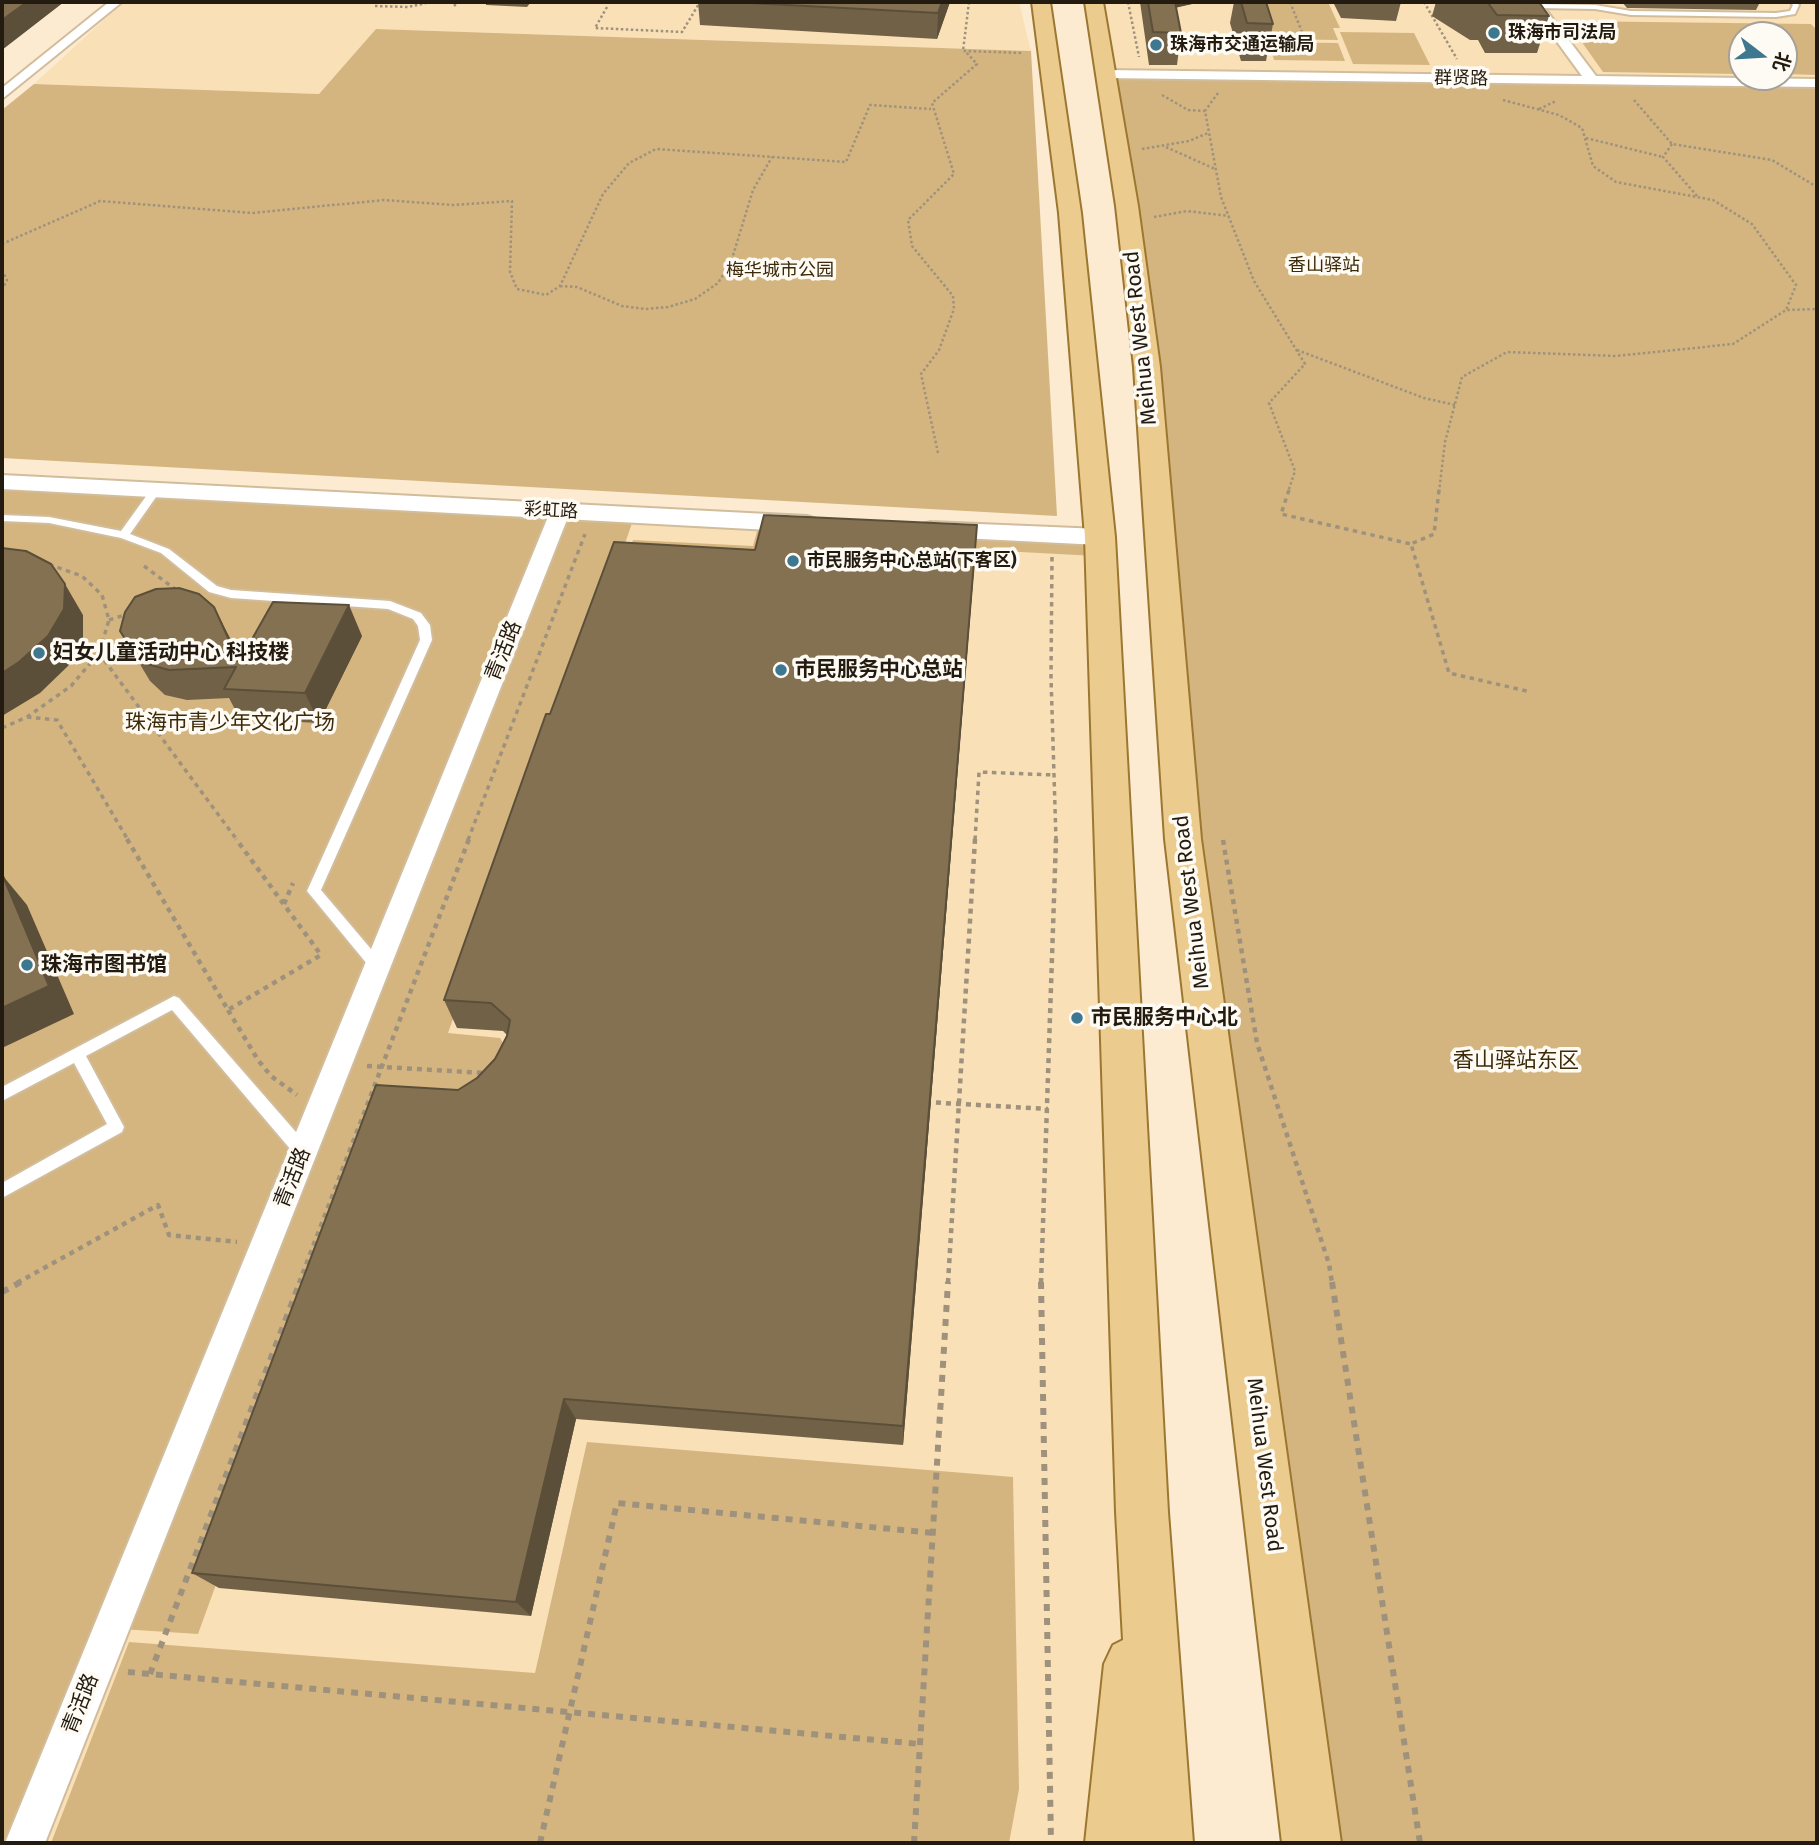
<!DOCTYPE html>
<html>
<head>
<meta charset="utf-8">
<style>
  body { margin:0 }
  #map { position:relative; width:1819px; height:1845px; overflow:hidden; background:#fcebd0; font-family:"Fira Sans","Noto Sans SC",sans-serif }
  canvas { display:block }
  .frame { position:absolute; inset:0; border:4px solid #231b0f; pointer-events:none }
  .north { position:absolute; left:1728px; top:21px; width:70px; height:70px; box-sizing:border-box; background:#fefaf4; border:2px solid #a6a198; border-radius:50%; rotate:107deg; font-size:19px; font-weight:700; line-height:28px; text-align:center; color:#231b0f }
  .north::after { content:''; display:block; margin:auto; width:24px; height:32px; background:#3d7890; clip-path:polygon(50% 0,100% 100%,50% 72%,0 100%) }
</style>
</head>
<body>
<div id="map">
<canvas width="1819" height="1845"></canvas>
<div class="frame"></div>
<div class="north">北</div>
</div>
<script>
const ctx = document.querySelector('canvas').getContext('2d');
ctx.lineJoin = 'round';
function fill(path, color) { ctx.fillStyle = color; ctx.fill(path, 'evenodd'); }
const toPath = rows => new Path2D(rows.map(r => 'M' + r).join(''));
function strokePath(path, color, width, dash) { ctx.strokeStyle = color; ctx.lineWidth = width; ctx.lineCap = dash ? 'butt' : 'round'; ctx.setLineDash(dash || []); ctx.stroke(path); }
function drawText(font, color, halo, rows, align = 'center') {
  ctx.font = font + ' "Fira Sans","Noto Sans SC",sans-serif'; ctx.lineWidth = 7; ctx.setLineDash([]); ctx.textBaseline = 'middle'; ctx.strokeStyle = halo; ctx.fillStyle = color; for (const [text, x, y, turn = 0] of rows) {
    ctx.save(); ctx.translate(x, y); ctx.rotate((+turn || 0) * Math.PI / 180); ctx.textAlign = isNaN(turn) ? turn : align; if (halo) ctx.strokeText(text, 0, 0); ctx.fillText(text, 0, 0); ctx.restore();
  }
}
const built = toPath([
  [123,2,1019,2,1031,51,377,29,319,94,34,84],
  [1095,2,1817,2,1817,82,1106,74],
  [1742,35,1784,35,1784,77,1742,77],
  [561,512,1100,538,1141,1511,1115,1843,26,1843]
]);
const green = toPath([
  [1257,2,1328,2,1340,28,1333,28,1338,40,1270,39],
  [1567,21,1811,24,1817,30,1817,75,1784,74,1784,35,1742,35,1742,74,1603,72],
  [376,29,1031,51,1057,516,2,458,2,110,34,84,319,94],
  [1340,32,1414,33,1430,65,1353,64],
  [1269,42,1338,43,1345,61,1274,60],
  [1106,75,1817,83,1817,1843,1313,1843,1182,816],
  [2,483,560,512,24,1843,2,1843],
  [564,517,633,520,567,714,551,742,448,1033,500,1038,512,1058,469,1109,391,1103,198,1634,121,1629],
  [759,524,1095,540,1096,556,983,550,755,575,622,569,633,540,753,546],
  [587,1442,1013,1477,1019,1789,1009,1843,51,1843,129,1642,535,1673]
]);
const pathFar3 = toPath([
  [969,2,963,51,1023,53],
  [1128,2,1139,57],
  [1290,2,1306,42],
  [1424,2,1457,59],
  [375,6,408,7,431,2],
  [454,6,458,2],
  [607,7,595,28,682,32,700,2],
  [1218,93,1205,111,1221,197,1254,281,1305,364,1269,403,1295,471,1288,492],
  [1162,95,1188,110,1205,111],
  [1503,100,1559,115,1582,128,1593,166,1616,182,1713,200,1752,224,1796,285,1786,310],
  [1634,100,1672,144,1772,160,1817,187],
  [1539,109,1556,101],
  [1586,138,1663,157],
  [1672,144,1663,157,1698,197],
  [1166,147,1215,169],
  [1142,149,1189,141,1208,133],
  [1154,217,1187,211,1229,216],
  [2,244,100,201,252,213,384,200,453,205,512,201,510,272,517,289,546,295,560,286,603,194,629,163,656,149,846,162,870,105,931,109],
  [2,270,7,280,2,290],
  [560,286,577,287,622,306,645,309,668,307,695,299,718,283,731,262,753,190,772,157],
  [1297,350,1424,398,1455,405],
  [938,453,921,374,939,350,954,309,953,296,912,246,908,220,954,174,932,103,977,64,965,51],
  [1439,492,1445,442,1462,377,1507,352,1616,356,1733,344,1786,310,1817,309]
]);
const pathFar2 = toPath([
  [1289,490,1281,514,1411,544],
  [1439,490,1434,534,1411,544,1449,673,1531,692],
  [1052,557,1051,677,1056,840],
  [144,566,179,592],
  [109,620,128,614],
  [99,653,237,840],
  [27,717,57,720,128,840],
  [2,728,27,717,71,686,99,653,109,620,102,595,82,576,48,564],
  [468,840,585,534],
  [975,840,979,772,1054,775]
]);
const pathFar1 = toPath([
  [127,839,228,1010,321,955,236,839],
  [1223,840,1257,1043,1329,1264,1332,1283],
  [284,904,293,883],
  [228,1010,258,1060,271,1076,297,1095],
  [367,1066,484,1073],
  [926,1102,1048,1109],
  [17,1283,158,1205,169,1235,237,1242],
  [299,1283,469,839],
  [948,1283,975,839],
  [1041,1283,1056,839]
]);
const path = toPath([
  [1041,1282,1051,1843],
  [1332,1282,1420,1843],
  [2,1292,21,1282],
  [128,1672,920,1744],
  [150,1674,300,1282],
  [540,1843,617,1503,934,1533],
  [914,1843,948,1282]
]);
const service = toPath([
  [1790,2,1796,2,1799,5,1795,14,1776,17,1631,15,1595,9,1537,8,1534,6,1537,4,1595,5,1631,11,1776,13,1790,11,1793,5,1790,2],
  [156,487,161,490,130,534,169,549,217,586,231,590,390,601,421,613,430,625,432,640,321,890,382,962,384,966,382,970,372,970,307,891,420,640,418,626,413,619,388,609,231,598,209,592,161,553,121,538,49,523,2,521,2,515,49,517,121,531,152,488,156,487],
  [174,996,179,998,309,1147,311,1152,309,1157,303,1159,297,1157,172,1010,86,1056,124,1127,122,1132,2,1198,2,1183,107,1124,74,1063,2,1101,2,1087,174,996]
]);
const minor = toPath([
  [109,2,122,2,2,99,2,88,109,2],
  [1528,2,1540,2,1596,76,1817,79,1817,87,1105,78,1098,74,1105,70,1582,76,1528,2],
  [560,506,570,512,45,1843,5,1843,550,512,560,506]
]);
const tertiary = toPath([
  [2,475,807,516,816,519,820,524,816,529,807,532,2,489,2,475],
  [931,522,1100,529,1109,531,1113,537,1109,543,1100,545,922,536,918,530,922,524,931,522]
]);
const primary = toPath([
  [1032,2,1050,2,1081,213,1115,537,1168,1512,1193,1843,1085,1843,1104,1664,1113,1645,1123,1640,1116,1512,1085,537,1059,213,1032,2],
  [1085,2,1103,2,1138,206,1160,367,1201,839,1341,1843,1282,1843,1165,839,1134,367,1116,206,1085,2]
]);
const wall = toPath([
  [486,2,531,2,527,7,486,5],
  [698,2,950,2,937,39,700,25],
  [1140,2,1201,2,1176,7,1181,33,1177,65,1149,65],
  [1234,2,1266,2,1273,24,1266,61,1241,61,1230,23],
  [1333,2,1401,2,1396,21,1341,18],
  [1436,2,1539,2,1549,16,1537,53,1485,53,1478,40,1470,40,1432,16],
  [1622,2,1760,2,1756,10,1631,8,1627,8],
  [977,525,975,556,903,1445,576,1419,531,1616,219,1588,192,1573,458,1090,477,1078,495,1059,507,1035,503,1031,457,1028,444,1000,550,714,755,550],
  [120,631,230,638,240,660,362,636,319,723,240,719,229,698,187,700,165,695,150,681]
]);
const shadedWall = toPath([
  [27,2,64,2,2,50,2,20],
  [942,2,950,2,937,39,938,13],
  [1167,2,1201,2,1166,10],
  [977,525,975,556,903,1445,903,1426],
  [65,584,83,615,83,640,68,666,40,693,2,716,2,673],
  [349,605,362,636,319,723,305,693],
  [214,607,230,638,255,692,239,662],
  [3,876,27,905,74,1014,2,1048],
  [564,1399,576,1419,531,1616,516,1602]
]);
const building = toPath([
  [2,2,27,2,2,20,2,2],
  [731,2,942,2,938,13,731,2],
  [1148,2,1175,2,1181,33,1153,32,1148,2],
  [1241,2,1266,2,1273,24,1247,23,1241,2],
  [1479,2,1539,2,1549,16,1497,15,1488,3,1479,2],
  [764,515,977,525,903,1426,564,1399,516,1602,192,1573,376,1085,458,1090,477,1078,495,1059,507,1036,510,1020,491,1003,444,1000,546,714,550,714,614,542,755,550,764,515],
  [2,548,26,551,51,564,65,584,64,609,48,636,19,662,2,673,2,548],
  [179,588,199,594,214,607,239,662,273,602,349,605,305,693,224,689,236,667,169,670,147,664,132,650,120,631,125,612,135,597,156,589,179,588],
  [2,876,3,876,49,986,2,1008,2,876]
]);
const markers = [
  [1494,33,7,"#3d7890"],
  [1156,45,7,"#3d7890"],
  [793,561,7,"#3d7890"],
  [39,653,7,"#3d7890"],
  [781,670,7,"#3d7890"],
  [27,965,7,"#3d7890"],
  [1077,1018,7,"#3d7890"]
];
const farPoinames = [
  ["珠海市司法局",1508,33],
  ["珠海市交通运输局",1170,45],
  ["市民服务中心总站(下客区)",807,561]
];
const farStreetnames = [
  ["群贤路",1461,79,1],
  ["彩虹路",551,511,3]
];
const farParknames = [
  ["香山驿站",1324,266],
  ["梅华城市公园",780,271]
];
const streetNames = [
  ["Meihua West Road",1141,338,-96],
  ["青活路",504,651,-68],
  ["Meihua West Road",1192,902,-97],
  ["青活路",293,1178,-68],
  ["Meihua West Road",1264,1465,83],
  ["青活路",81,1704,-68]
];
const poiNames = [
  ["妇女儿童活动中心 科技楼",53,653],
  ["市民服务中心总站",795,670],
  ["珠海市图书馆",41,965],
  ["市民服务中心北",1091,1018]
];
const parkNames = [
  ["珠海市青少年文化广场",230,723],
  ["香山驿站东区",1516,1061]
];
fill(built, '#f9e0b7');
fill(green, '#d5b57f');
strokePath(service, '#d1bd9c', 4);
strokePath(minor, '#d1bd9c', 4);
strokePath(tertiary, '#d1bd9c', 4);
strokePath(primary, '#9c7731', 4);
strokePath(pathFar3, '#9f927d', 2.5, [2.5, 2.5]);
strokePath(pathFar2, '#9f927d', 3.5, [4.5, 4.5]);
strokePath(pathFar1, '#9f927d', 4.5, [5, 5]);
strokePath(path, '#9f927d', 6, [7, 7]);
fill(service, '#fff');
fill(minor, '#fff');
fill(tertiary, '#fff');
fill(primary, '#ebcb8e');
fill(wall, '#716147');
fill(shadedWall, '#5c4f39');
fill(building, '#837152');
strokePath(building, '#5c4f39', 2);
for (const [x, y, r, color] of markers) { const dot = new Path2D(); dot.arc(x, y, r, 0, 2 * Math.PI); ctx.fillStyle = color; ctx.fill(dot); strokePath(dot, '#fefaf4', 2.5); }
drawText('bold 18px', '#231b0f', '#fefaf4', farPoinames, 'left');
drawText('18px', '#231b0f', '#fefaf4', farStreetnames);
drawText('18px', '#3c2a08', '#fefaf4', farParknames);
drawText('21px', '#231b0f', '#fefaf4', streetNames);
drawText('bold 21px', '#231b0f', '#fefaf4', poiNames, 'left');
drawText('21px', '#3c2a08', '#fefaf4', parkNames);
</script>
</body>
</html>
